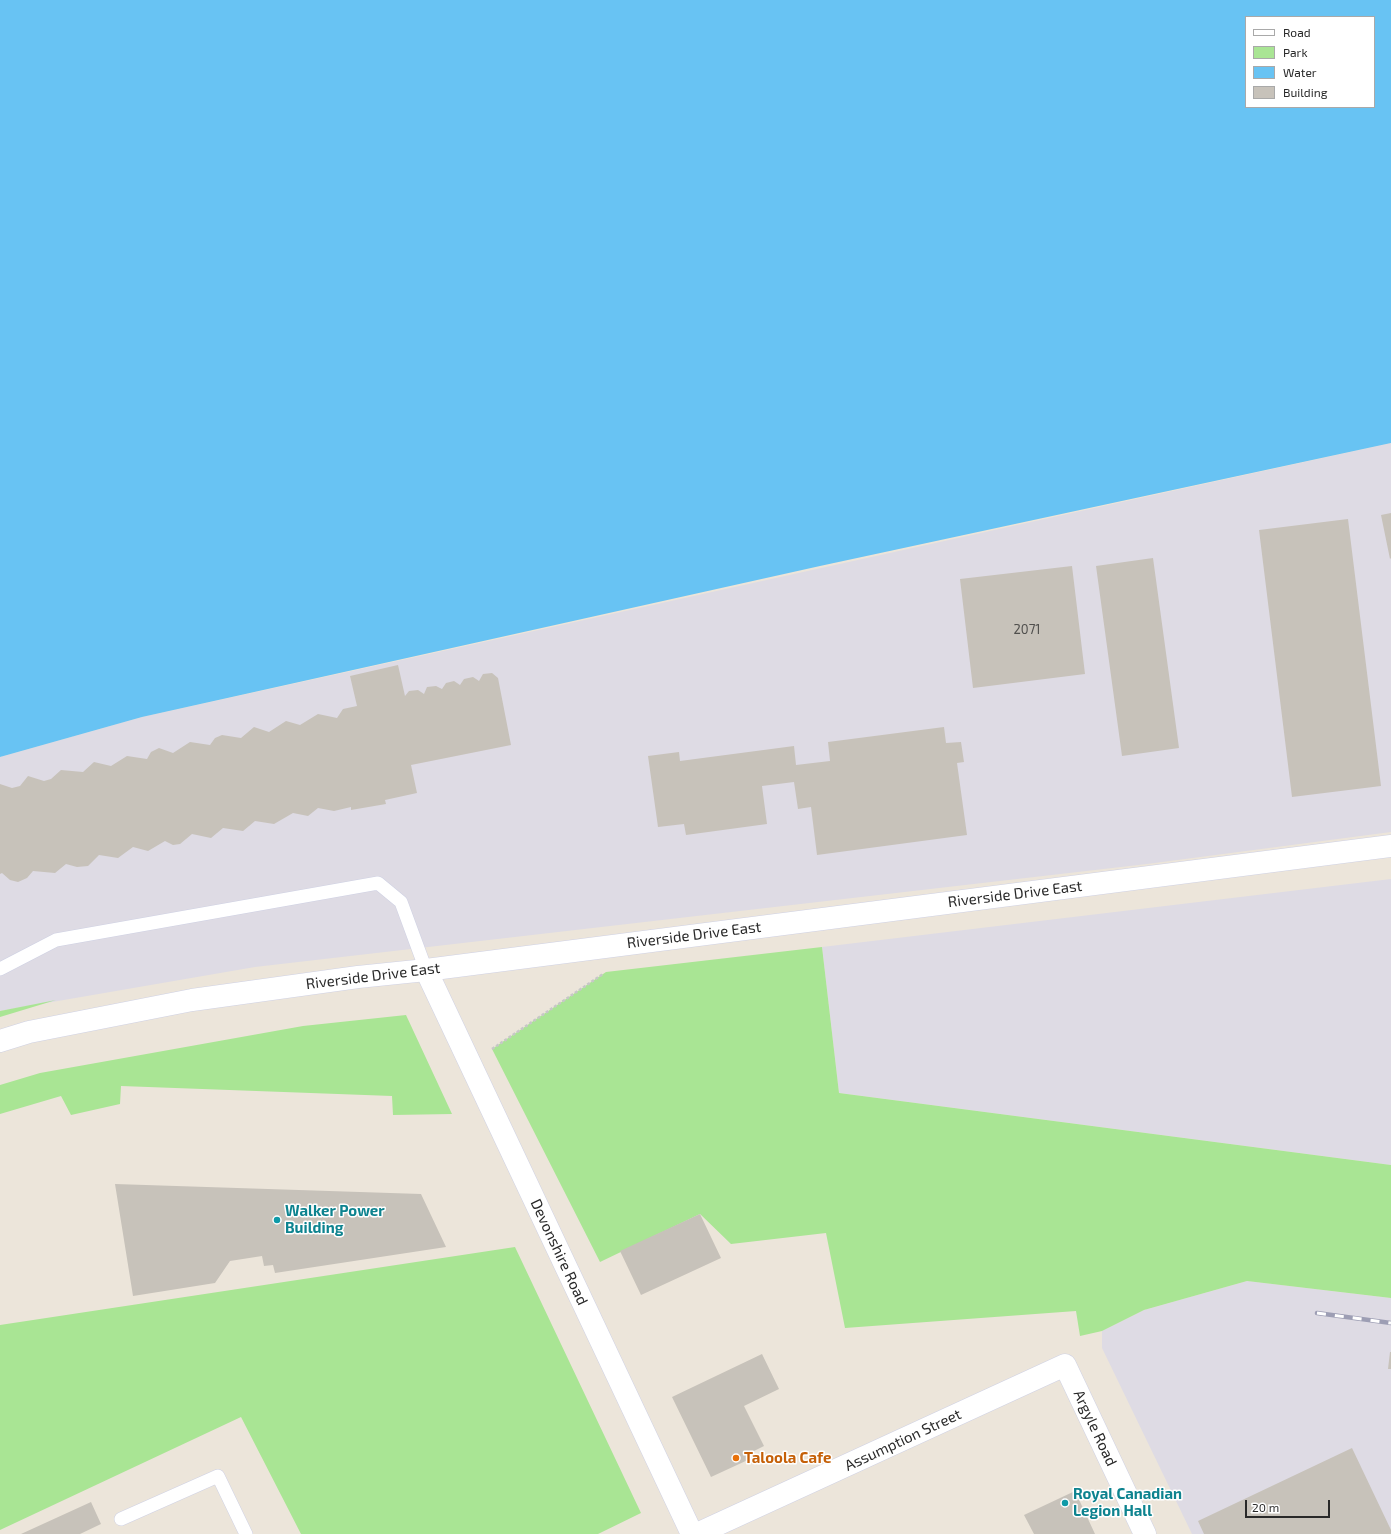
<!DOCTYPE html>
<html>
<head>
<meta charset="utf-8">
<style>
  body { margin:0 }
  #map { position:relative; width:1391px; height:1534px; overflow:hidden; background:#ece5da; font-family:"Exo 2",sans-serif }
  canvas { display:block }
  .legend { position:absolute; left:1245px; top:16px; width:130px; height:92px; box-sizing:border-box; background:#fff; border:1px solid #a9a9a9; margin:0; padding:5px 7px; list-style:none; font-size:12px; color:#292929 }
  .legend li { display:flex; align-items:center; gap:8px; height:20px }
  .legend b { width:20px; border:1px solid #a9a9a9 }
  .scale { position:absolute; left:1245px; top:1500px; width:85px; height:18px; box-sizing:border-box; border:2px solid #292929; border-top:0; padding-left:5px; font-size:12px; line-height:14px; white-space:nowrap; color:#292929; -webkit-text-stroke:3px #fff; paint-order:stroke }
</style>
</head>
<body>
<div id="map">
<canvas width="1391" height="1534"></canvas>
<ul class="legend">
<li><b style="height:5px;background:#fff"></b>Road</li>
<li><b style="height:11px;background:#a9e594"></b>Park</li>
<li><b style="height:11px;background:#68c3f3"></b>Water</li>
<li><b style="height:11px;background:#c7c2ba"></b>Building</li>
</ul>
<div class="scale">20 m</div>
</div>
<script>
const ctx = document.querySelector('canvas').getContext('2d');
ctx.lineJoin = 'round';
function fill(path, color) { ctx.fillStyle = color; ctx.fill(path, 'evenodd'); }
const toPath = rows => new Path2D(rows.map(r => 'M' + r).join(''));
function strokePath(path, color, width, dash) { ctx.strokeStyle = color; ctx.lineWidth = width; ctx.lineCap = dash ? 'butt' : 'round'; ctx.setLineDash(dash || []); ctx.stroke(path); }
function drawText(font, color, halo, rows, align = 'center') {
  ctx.font = font + ' "Exo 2",sans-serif'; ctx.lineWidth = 3; ctx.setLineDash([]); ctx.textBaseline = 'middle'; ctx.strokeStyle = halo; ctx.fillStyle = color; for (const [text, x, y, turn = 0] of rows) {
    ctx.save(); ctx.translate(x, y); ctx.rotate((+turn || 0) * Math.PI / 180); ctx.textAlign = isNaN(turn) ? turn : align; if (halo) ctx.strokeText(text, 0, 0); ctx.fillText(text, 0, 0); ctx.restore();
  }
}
const industrial = toPath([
  [1391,443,1391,832,1147,864,255,967,0,1011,0,757,142,717],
  [1391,879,1391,1165,839,1093,822,947],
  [1247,1281,1391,1298,1391,1534,1192,1534,1102,1348,1102,1331,1144,1310]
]);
const green = toPath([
  [822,947,839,1093,1391,1165,1391,1298,1247,1281,1144,1310,1102,1331,1080,1336,1076,1311,845,1328,826,1233,731,1244,700,1214,600,1262,492,1049,606,972],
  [56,1000,0,1017,0,1011],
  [406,1015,452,1114,393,1115,392,1096,121,1086,120,1104,71,1115,61,1096,0,1114,0,1085,40,1073,303,1026],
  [515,1247,641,1513,598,1534,301,1534,241,1417,0,1530,0,1325]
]);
const water = toPath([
  [0,0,1391,0,1391,443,820,566,142,717,0,757],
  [1246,17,1374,17,1374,107,1246,107]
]);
const building = toPath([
  [1391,513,1391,558,1390,559,1381,515],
  [1348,519,1381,786,1292,797,1259,530],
  [1153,558,1179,748,1122,756,1096,566],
  [1072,566,1085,674,973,688,960,579],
  [398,665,405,696,409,691,418,690,424,694,427,687,436,686,442,689,446,683,454,681,460,685,464,679,473,677,479,681,483,674,492,673,498,678,511,745,411,765,417,793,385,800,386,804,351,810,351,807,334,811,318,808,308,816,293,813,274,824,255,821,243,831,223,828,211,838,192,834,180,844,173,845,165,841,148,851,133,847,118,858,99,855,88,866,77,867,66,864,55,873,33,871,27,878,18,882,10,880,2,873,0,874,0,784,12,788,20,786,28,776,44,781,51,779,61,770,83,772,94,762,111,766,127,756,147,759,151,752,159,748,173,753,190,742,210,745,215,738,222,735,241,738,254,727,269,732,286,721,300,725,318,714,337,718,343,709,357,706,350,676],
  [944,727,946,743,961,742,964,762,957,763,967,835,817,855,811,807,798,809,794,782,762,786,767,824,686,835,684,824,658,827,648,756,679,752,680,761,794,746,796,765,830,761,828,742],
  [115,1184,421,1194,446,1247,275,1273,273,1265,264,1266,262,1256,230,1261,215,1283,133,1296],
  [700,1214,721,1258,641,1295,620,1251],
  [1390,1352,1391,1352,1391,1369,1388,1369],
  [762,1354,779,1389,744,1406,764,1446,748,1454,750,1459,711,1477,672,1397],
  [1352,1448,1391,1530,1391,1534,1204,1534,1198,1521],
  [1075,1491,1095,1534,1034,1534,1024,1515],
  [91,1502,101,1524,80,1534,21,1534]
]);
const path = toPath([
  [492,1049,603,974]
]);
const lane = toPath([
  [0,969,56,940,378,883,401,902,426,970],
  [121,1519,218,1476,246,1534]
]);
const street = toPath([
  [426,970,692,1534],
  [697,1534,1065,1365,1145,1534]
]);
const secondary = toPath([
  [0,1041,29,1032,192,1000,358,977,426,970,1391,846]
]);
const rail = toPath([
  [1317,1313,1391,1323]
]);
const markers = [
  [277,1220,4,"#0f9aa8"],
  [736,1458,4,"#e8710a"],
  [1065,1503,4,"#0f9aa8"]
];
const numberNames = [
  ["2071",1027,630]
];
const streetNames = [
  ["Riverside Drive East",1015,894,-7],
  ["Riverside Drive East",694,935,-7],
  ["Riverside Drive East",373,976,-7],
  ["Devonshire Road",559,1252,65],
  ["Argyle Road",1095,1428,65],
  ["Assumption Street",903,1440,-25]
];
const cultureNames = [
  ["Walker Power",285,1211],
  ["Building",285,1228],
  ["Royal Canadian",1073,1494],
  ["Legion Hall",1073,1511]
];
const foodNames = [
  ["Taloola Cafe",744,1458]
];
fill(industrial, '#dedbe4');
fill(green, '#a9e594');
fill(water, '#68c3f3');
fill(building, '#c7c2ba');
strokePath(lane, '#cfd1e3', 14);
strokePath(street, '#cfd1e3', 23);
strokePath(secondary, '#cfd1e3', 23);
strokePath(path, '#c7c7c7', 2.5, [3, 2]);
strokePath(lane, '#fff', 13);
strokePath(street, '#fff', 22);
strokePath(secondary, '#fff', 22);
strokePath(rail, '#9d9eb4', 4.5);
strokePath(rail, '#fff', 3, [9]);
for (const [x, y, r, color] of markers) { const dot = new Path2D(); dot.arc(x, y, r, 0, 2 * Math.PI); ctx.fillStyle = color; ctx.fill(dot); strokePath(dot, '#fff', 1.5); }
drawText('13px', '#504f4d', null, numberNames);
drawText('15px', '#292929', '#fff', streetNames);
drawText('bold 15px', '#0d838f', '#fff', cultureNames, 'left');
drawText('bold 15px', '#c56008', '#fff', foodNames, 'left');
</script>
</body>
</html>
